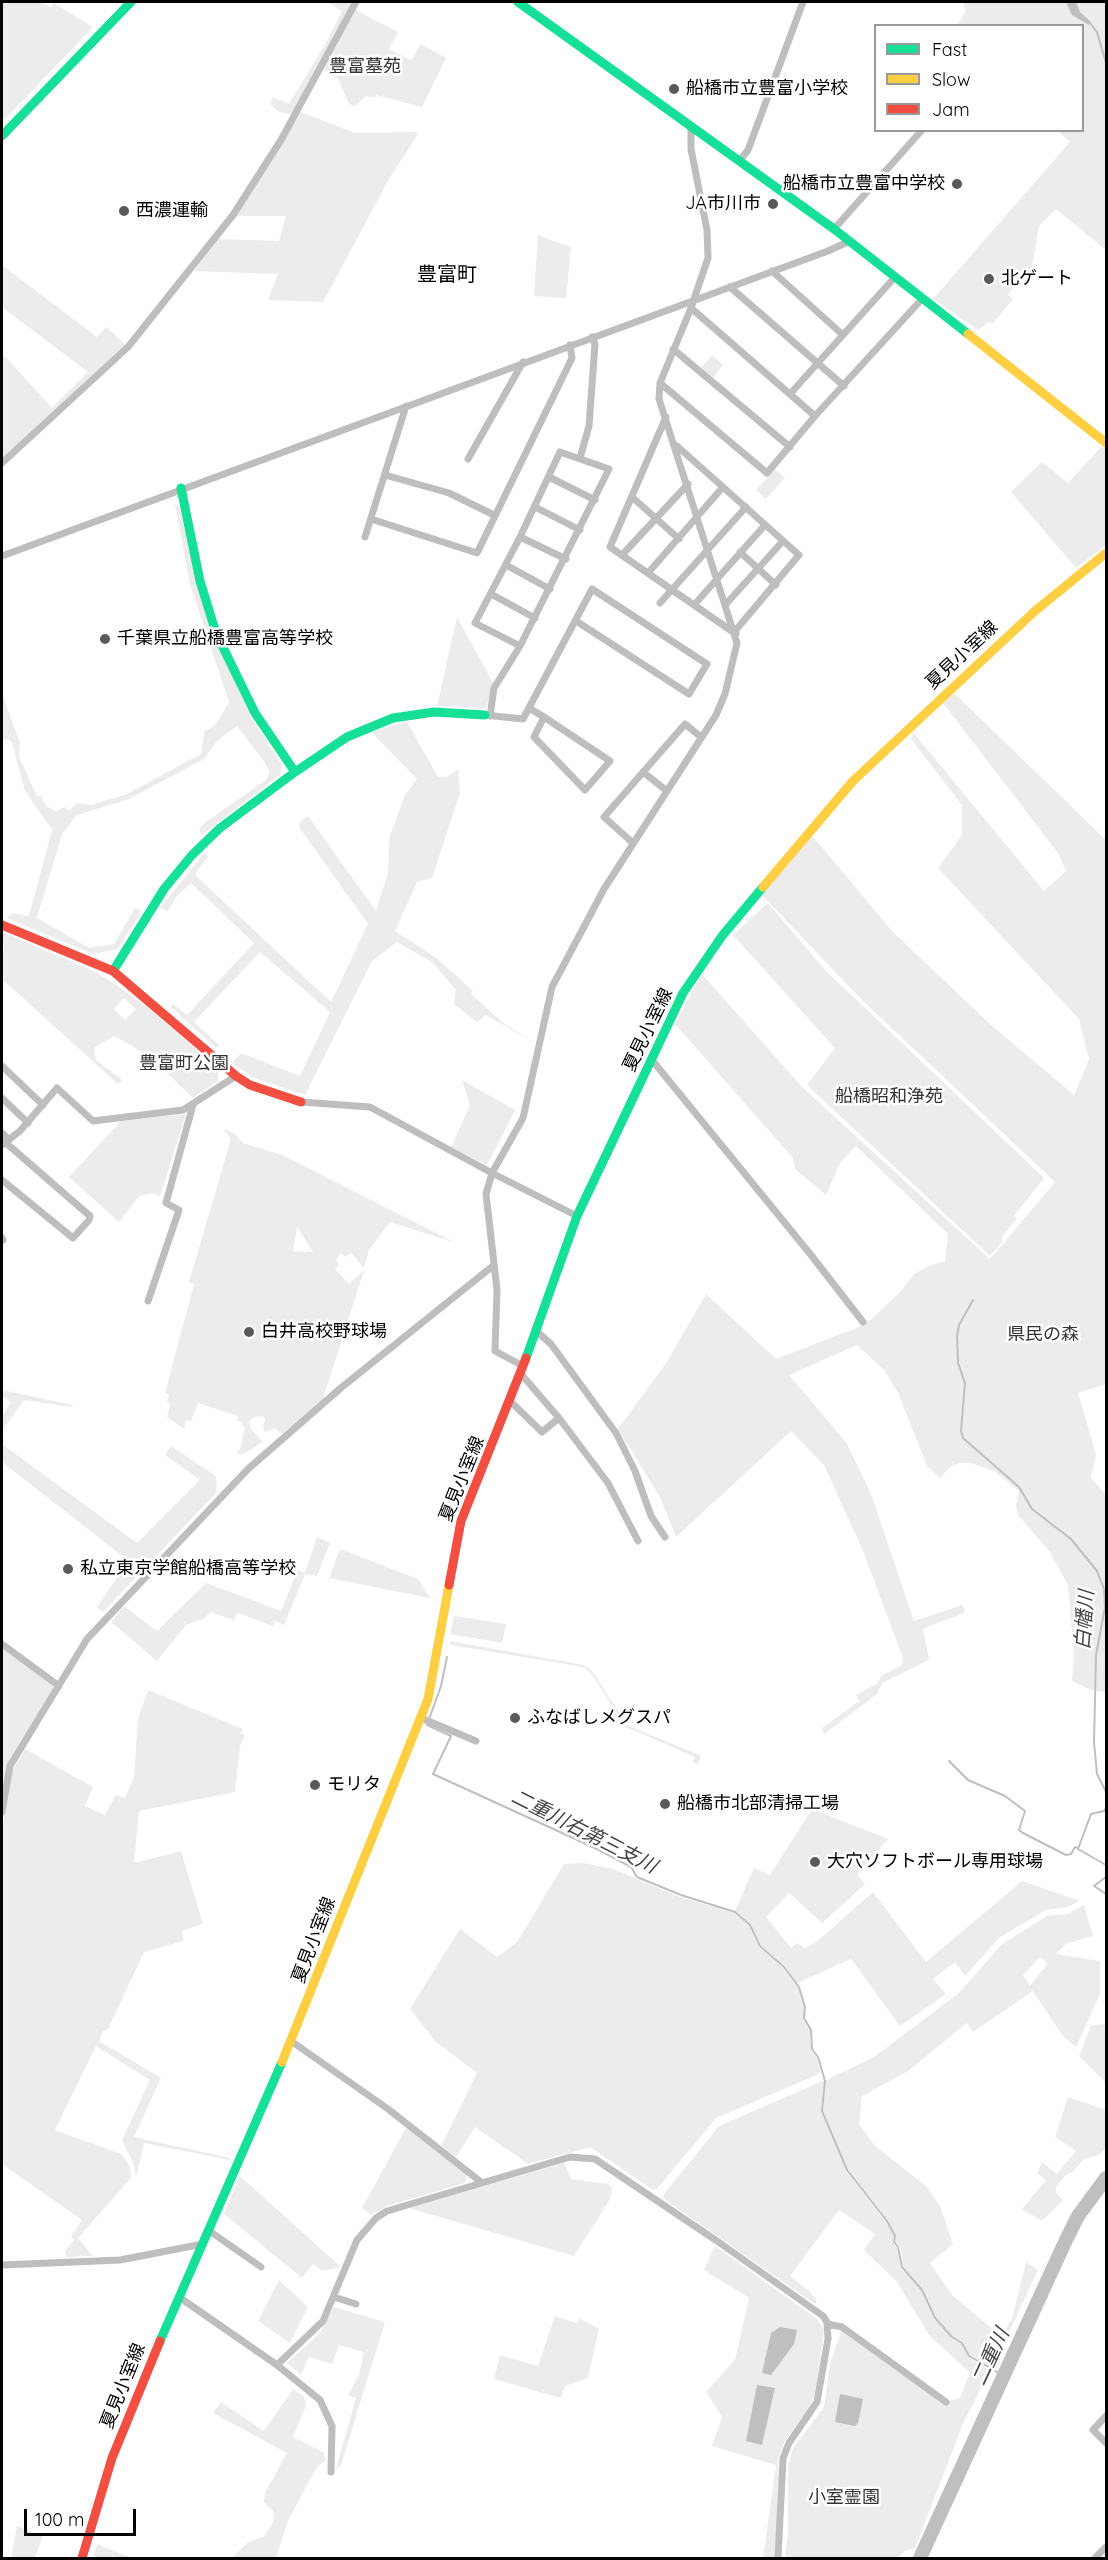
<!DOCTYPE html>
<html>
<head>
<meta charset="utf-8">
<style>
  body { margin:0 }
  #map { position:relative; width:1108px; height:2560px; overflow:hidden; background:#fff; font-family:Quicksand,sans-serif }
  canvas { display:block }
  .frame { position:absolute; inset:0; border:3px solid #000; pointer-events:none }
  .legend { position:absolute; left:874px; top:24px; width:210px; height:108px; box-sizing:border-box; background:#fff; border:2px solid #999; margin:0; padding:8px 10px; list-style:none; font-size:18px; color:#000 }
  .legend li { display:flex; align-items:center; gap:12px; height:30px }
  .legend b { width:30px; border:2px solid #999 }
  .scale { position:absolute; left:24px; top:2509px; width:112px; height:27px; box-sizing:border-box; border:3px solid #000; border-top:0; padding-left:8px; font-size:18px; line-height:21px; white-space:nowrap; color:#000; -webkit-text-stroke:4px #fff; paint-order:stroke }
</style>
</head>
<body>
<div id="map">
<canvas width="1108" height="2560"></canvas>
<div class="frame"></div>
<ul class="legend">
<li><b style="height:8px;background:#16e098"></b>Fast</li>
<li><b style="height:8px;background:#ffcf43"></b>Slow</li>
<li><b style="height:8px;background:#f24e42"></b>Jam</li>
</ul>
<div class="scale">100 m</div>
</div>
<script>
const ctx = document.querySelector('canvas').getContext('2d');
ctx.lineJoin = 'round';
function fill(path, color) { ctx.fillStyle = color; ctx.fill(path, 'evenodd'); }
const toPath = rows => new Path2D(rows.map(r => 'M' + r).join(''));
function strokePath(path, color, width, dash) { ctx.strokeStyle = color; ctx.lineWidth = width; ctx.lineCap = dash ? 'butt' : 'round'; ctx.setLineDash(dash || []); ctx.stroke(path); }
function drawText(font, color, halo, rows, align = 'center') {
  ctx.font = font + ' Quicksand,"Noto Sans JP",sans-serif'; ctx.lineWidth = 5; ctx.setLineDash([]); ctx.textBaseline = 'middle'; ctx.strokeStyle = halo; ctx.fillStyle = color; for (const [text, x, y, turn = 0] of rows) {
    ctx.save(); ctx.translate(x, y); ctx.rotate((+turn || 0) * Math.PI / 180); ctx.textAlign = isNaN(turn) ? turn : align; if (halo) ctx.strokeText(text, 0, 0); ctx.fillText(text, 0, 0); ctx.restore();
  }
}
const green = toPath([
  [2,2,39,2,51,7,54,3,93,27,2,122],
  [328,2,353,2,291,114,279,112,270,104,273,97,289,104,326,43,342,11],
  [962,2,1106,2,1106,250,1056,209,1039,226,1032,267,1008,294,1013,299,992,324,989,322,978,330,933,299,1070,142,1057,131,1082,130,1082,26,957,25,966,11],
  [356,10,398,32,389,49,411,60,421,44,446,58,422,107,376,95,375,98,366,96,355,106,349,104,338,79,324,69],
  [298,111,355,133,415,132,418,134,389,179,323,302,268,300,278,274,194,271,218,239,279,241,286,216,236,216],
  [538,235,571,247,566,298,534,296],
  [2,265,97,337,106,327,126,345,2,459,2,353,52,408,88,372,2,307],
  [712,355,723,365,713,378,701,368],
  [1102,446,1106,449,1106,545,1076,568,1011,492,1042,462,1068,483],
  [775,469,785,478,766,499,756,490],
  [175,504,180,508,196,581,213,635,251,717,282,765,280,775,202,835,199,830,202,825,267,779,269,771,265,763,237,726,217,741,204,759,129,799,77,815,62,834,37,918,89,948,114,944,135,908,142,911,118,949,93,954,7,918,12,913,29,916,52,830,25,791,12,743,8,739,2,740,2,694,20,743,19,757,37,796,41,796,46,806,56,811,65,807,69,811,77,803,91,805,127,794,201,754,204,732,216,724,229,702,190,584],
  [457,617,493,683,486,708,437,706],
  [954,693,1106,840,1106,1384,1078,1393,1096,1454,1091,1478,1106,1495,1106,1692,1091,1690,1072,1681,1074,1656,1068,1585,1050,1552,1018,1515,1016,1505,1019,1491,996,1472,971,1463,959,1463,950,1467,940,1478,927,1466,898,1393,885,1371,857,1345,789,1375,846,1442,871,1494,914,1621,962,1605,965,1610,963,1613,923,1629,929,1660,882,1683,877,1694,824,1734,822,1728,859,1701,856,1695,878,1683,881,1676,902,1665,903,1658,863,1551,824,1465,791,1431,676,1537,660,1497,618,1429,667,1362,706,1294,776,1359,859,1327,872,1319,900,1292,913,1275,928,1266,945,1261,948,1234,856,1146,840,1163,826,1195,795,1169,793,1158,675,1024,702,974,802,1087,990,1259,1055,1182,863,1001,762,895,811,834,893,932,990,1024,1074,1095,1089,1059,1079,1019,938,868,962,835,962,805,911,739,913,732,1044,891,1066,871,1058,853,943,703],
  [407,722,438,777,447,777,458,769,460,793,432,878,417,882,395,931,435,957,473,991,471,994,505,1024,535,1043,486,1015,477,1022,454,1004,456,990,433,963,397,942,372,961,305,1095,252,1077,232,1063,241,1053,300,1076,330,1012,260,952,194,1022,219,1045,216,1048,170,1006,173,1004,187,1015,254,943,191,883,177,896,168,911,160,908,205,852,208,857,196,872,196,876,331,1002,368,924,299,827,300,822,308,816,376,911,388,873,389,838,405,795,417,779,371,732],
  [768,903,824,969,1044,1178,1014,1216,1017,1218,1001,1238,1003,1241,990,1256,807,1085,835,1048,733,935],
  [2,932,89,969,109,980,147,1007,218,1068,218,1081,193,1098,148,1055,114,1036,94,1048,96,1060,120,1078,122,1081,118,1084,2,979,2,955,4,949],
  [124,998,136,1009,125,1020,114,1009],
  [462,1080,515,1110,487,1165,451,1147,470,1105],
  [186,1114,160,1196,152,1193,139,1196,119,1222,69,1177,121,1121],
  [223,1129,234,1133,243,1143,282,1155,456,1243,390,1222,369,1250,364,1268,351,1253,345,1257,342,1253,336,1259,339,1265,335,1269,349,1284,364,1270,323,1399,282,1434,275,1428,265,1432,263,1427,265,1419,263,1416,253,1417,249,1422,251,1429,263,1442,242,1455,236,1453,240,1450,245,1427,242,1426,243,1422,237,1421,238,1416,198,1403,191,1421,186,1420,184,1429,167,1417,170,1404,167,1402,169,1395,165,1393,194,1284,189,1282,231,1139],
  [297,1228,298,1228,313,1252,293,1251],
  [2,1390,73,1405,72,1407,24,1400,2,1431,2,1416,11,1402,2,1396],
  [2,1444,137,1543,200,1480,165,1455,171,1446,216,1476,217,1492,103,1612,97,1607,121,1572,129,1577,135,1566,2,1462],
  [317,1537,330,1543,317,1576,305,1574,284,1625,275,1621,273,1626,238,1613,234,1620,210,1612,205,1618,186,1625,157,1661,111,1622,124,1606,157,1631,206,1583,281,1611,298,1570,305,1573],
  [340,1549,418,1579,430,1598,329,1578],
  [454,1616,506,1624,502,1643,450,1634],
  [450,1641,584,1665,592,1671,627,1725,701,1756,698,1764,693,1762,695,1757,626,1727,591,1673,583,1667,451,1645],
  [2,1648,53,1685,53,1689,6,1769,2,1796],
  [148,1690,243,1729,241,1733,245,1735,240,1746,235,1792,139,1811,134,1863,181,1851,203,1924,182,1931,183,1941,144,1952,108,2029,103,2031,99,2041,161,2078,134,2137,230,2158,230,2160,144,2143,136,2178,134,2165,122,2140,150,2080,96,2046,55,2130,121,2154,130,2166,131,2178,78,2238,93,2256,66,2257,65,2251,74,2240,71,2236,82,2220,2,2164,2,1829,11,1773,25,1749,93,1787,85,1806,105,1815,116,1795,125,1798,134,1777,138,1719],
  [812,1809,888,1839,857,1874,865,1884,822,1923,789,1893,766,1917,791,1948,797,1943,805,1948,815,1943,873,1892,926,1962,1022,1881,1080,1901,1067,1907,1046,1910,999,1938,965,1976,955,1962,933,1979,946,1994,900,2026,851,1959,797,1983,785,1966,761,1945,750,1924,735,1911,754,1868,770,1875],
  [584,1863,613,1869,680,1897,734,1913,749,1926,759,1947,783,1968,798,1987,805,2007,803,2019,810,2030,811,2050,816,2057,821,2073,716,2118,657,2189,653,2190,590,2147,528,2164,475,2127,456,2157,441,2146,477,2073,436,2042,410,2009,460,1929,497,1957,518,1941,564,1864],
  [1084,1905,1093,1936,1066,1944,1056,1954,1100,1961,1100,1994,1076,2047,1062,2035,1033,1991,973,2032,967,2023,908,2071,862,2096,859,2124,875,2146,926,2186,940,2206,953,2244,930,2263,952,2295,1001,2336,1012,2319,1026,2262,1038,2270,992,2369,969,2356,963,2342,953,2337,936,2318,922,2289,904,2267,900,2247,895,2242,896,2236,888,2220,847,2169,823,2111,826,2080,874,2057,959,1993,1002,1944,1047,1916,1068,1914],
  [1040,1957,1048,1963,1030,1986,1023,1975],
  [1106,2024,1106,2083,1079,2056,1091,2025],
  [825,2080,821,2112,846,2171,886,2222,894,2236,893,2243,897,2249,901,2268,921,2290,934,2319,952,2338,962,2344,968,2357,990,2371,964,2421,915,2548,904,2551,898,2558,785,2558,788,2532,788,2466,793,2448,824,2407,830,2364,842,2329,948,2401,960,2398,970,2373,929,2335,897,2282,864,2250,875,2234,839,2210,790,2276,809,2291,817,2301,815,2304,664,2199,664,2194,719,2126],
  [1068,2097,1106,2110,1106,2148,1099,2155,1084,2159,1073,2172,1066,2175,1056,2187,1056,2192,1063,2200,1042,2221,1022,2209,1046,2180,1037,2173,1042,2162,1057,2174,1076,2151,1055,2137],
  [406,2128,467,2175,465,2183,387,2206,371,2215,362,2208],
  [564,2163,571,2179,608,2184,612,2188,610,2199,574,2256,409,2208],
  [240,2176,341,2267,322,2271,313,2264,302,2278,224,2214],
  [715,2246,817,2319,824,2330,816,2392,808,2409,785,2441,778,2458,776,2558,763,2558,776,2465,712,2446,722,2417,706,2392,735,2360,749,2298,704,2270],
  [775,2388,762,2445,750,2441],
  [279,2280,308,2307,290,2343,258,2321],
  [334,2307,385,2322,341,2465,336,2469,356,2398,348,2395,359,2375,364,2352,339,2345,332,2364,309,2357,301,2375,287,2363,320,2333],
  [555,2316,577,2323,579,2318,599,2329,588,2378,565,2386,561,2398,494,2379,500,2355,538,2366],
  [293,2389,304,2396,306,2406,293,2437,323,2452,326,2460,316,2468,288,2521,276,2558,232,2558,248,2542,265,2536,274,2520,273,2511,264,2502,265,2493,287,2453,213,2413,221,2402,264,2431],
  [17,2526,43,2536,35,2558,11,2558],
  [97,2544,132,2558,93,2558]
]);
const water = toPath([
  [1066,2,1076,2,1080,12,1091,22,1089,25,1072,15],
  [780,2327,797,2330,794,2344,771,2375,762,2373,771,2333],
  [757,2385,775,2388,762,2445,746,2441],
  [840,2394,863,2399,858,2423,855,2426,835,2422]
]);
const stream = toPath([
  [1090,23,1097,32,1106,63],
  [973,1300,959,1325,957,1336,958,1363,965,1383,961,1431,963,1438,1019,1487,1032,1509,1071,1539,1097,1571,1104,1589,1105,1607,1096,1655,1094,1742,1097,1774,1106,1792,1106,1808,1104,1811,1091,1814,1078,1849,1106,1865],
  [447,1657,441,1686,427,1725,451,1736,433,1774,595,1848,631,1867,637,1877,681,1895,735,1912,750,1925,760,1946,784,1967,799,1987,805,2007,804,2018,811,2030,812,2049,818,2057,825,2081,822,2111,847,2170,887,2221,895,2236,894,2242,898,2247,902,2267,922,2290,935,2318,952,2337,962,2343,969,2356,1004,2376],
  [949,1761,968,1780,1005,1796,1025,1811,1019,1830,1023,1833,1066,1855,1071,1854,1075,1847,1078,1848],
  [1106,1877,1094,1886,1106,1894]
]);
const river = toPath([
  [920,2558,1066,2240,1078,2216,1106,2178]
]);
const street = toPath([
  [741,159,748,150,803,2],
  [834,229,922,130],
  [772,271,843,335],
  [730,287,844,386],
  [673,349,790,447],
  [660,383,767,473,815,416,691,308],
  [790,394,895,277],
  [815,416,922,299],
  [666,417,610,547,736,634],
  [677,446,799,555,735,631],
  [560,452,609,469,520,646,475,623,520,537,560,452],
  [580,458,589,426,595,344,592,337],
  [468,459,523,362],
  [2,463,128,347,233,215,281,140,356,2],
  [385,475,449,493,494,515],
  [549,477,595,500],
  [632,497,679,539],
  [535,507,580,530],
  [371,519,477,553,572,358,570,345],
  [365,537,406,406],
  [520,537,566,559],
  [740,552,776,585],
  [622,555,688,484],
  [2,556,828,251,850,241],
  [506,565,550,589],
  [648,573,723,487],
  [491,594,535,618],
  [660,603,746,507],
  [726,604,783,541],
  [694,605,765,525],
  [529,708,544,717,610,761,585,790,534,737,544,717],
  [485,715,523,719,592,589,707,664,689,694,576,621],
  [490,716,494,688,520,646],
  [643,772,667,791],
  [633,843,604,817,685,724,701,737],
  [652,1060,811,1255,863,1322],
  [2,1066,43,1105],
  [2,1098,28,1123],
  [301,1102,370,1107,492,1173,577,1216],
  [2,1133,9,1140],
  [2,1145,20,1131,57,1088,93,1121,183,1110,236,1076],
  [2,1180,73,1238,89,1220,90,1216,6,1143],
  [2,1238,3,1240],
  [148,1301,179,1210,166,1203,193,1105],
  [535,1330,551,1344,616,1433,635,1471,651,1516,665,1537],
  [523,1366,495,1351,497,1290,486,1194,492,1173,523,1118,552,987,604,889,716,715,725,694,737,643,659,399,660,383,691,308,708,258,707,230,691,149,691,126],
  [521,1374,559,1418,608,1483,638,1541],
  [511,1402,542,1432,559,1418],
  [2,1644,59,1686],
  [421,1718,476,1741],
  [2,1812,10,1766,87,1639,248,1469,342,1387,494,1265],
  [291,2041,388,2109,481,2182],
  [208,2230,261,2267],
  [2,2265,120,2260,203,2244],
  [179,2297,277,2365,320,2400,332,2426,331,2472],
  [334,2297,356,2304],
  [827,2324,842,2327,946,2402],
  [277,2365,323,2321,357,2240,376,2218,387,2211,570,2157,595,2159,717,2241,823,2316,827,2322,828,2339,817,2402,789,2443,783,2458,778,2558],
  [1106,2416,1093,2430,1106,2443],
  [1095,2558,1106,2547]
]);
const fast = toPath([
  [518,2,834,229,968,334],
  [2,136,131,2],
  [181,488,200,581,216,633,255,713,295,772],
  [113,971,164,889,192,855,220,828,295,772,347,737,393,718,434,712,485,715],
  [526,1358,577,1216,683,993,722,936,763,887],
  [160,2341,282,2062]
]);
const slow = toPath([
  [968,334,1106,443],
  [763,887,853,781,1035,611,1106,553],
  [282,2062,428,1699,449,1585]
]);
const jam = toPath([
  [2,925,113,971,236,1076,250,1085,301,1102],
  [449,1585,461,1521,526,1358],
  [82,2558,112,2458,160,2341]
]);
const markers = [
  [674,89,6,"#595959"],
  [957,184,6,"#595959"],
  [773,204,6,"#595959"],
  [124,211,6,"#595959"],
  [989,279,6,"#595959"],
  [105,639,6,"#595959"],
  [249,1332,6,"#595959"],
  [68,1569,6,"#595959"],
  [515,1718,6,"#595959"],
  [315,1785,6,"#595959"],
  [665,1804,6,"#595959"],
  [815,1862,6,"#595959"]
];
const parkNames = [
  ["豊富墓苑",365,67],
  ["豊富町公園",184,1064],
  ["船橋昭和浄苑",889,1097],
  ["県民の森",1043,1335],
  ["小室霊園",844,2498]
];
const poiNames = [
  ["船橋市立豊富小学校",686,89],
  ["船橋市立豊富中学校",945,184,"right"],
  ["JA市川市",761,204,"right"],
  ["西濃運輸",136,211],
  ["北ゲート",1001,279],
  ["千葉県立船橋豊富高等学校",117,639],
  ["白井高校野球場",261,1332],
  ["私立東京学館船橋高等学校",80,1569],
  ["ふなばしメグスパ",527,1718],
  ["モリタ",327,1785],
  ["船橋市北部清掃工場",677,1804],
  ["大穴ソフトボール専用球場",827,1862]
];
const streetNames = [
  ["夏見小室線",962,655,-43],
  ["夏見小室線",648,1030,-64],
  ["夏見小室線",462,1479,-68],
  ["夏見小室線",314,1940,-69],
  ["夏見小室線",123,2386,-68]
];
const neighbourhoodNames = [
  ["豊富町",447,275]
];
const waterNames = [
  ["白幡川",1085,1620,-86],
  ["二重川右第三支川",584,1832,27],
  ["二重川",991,2357,-65]
];
fill(green, '#ececec');
fill(water, '#bfbfbf');
strokePath(stream, '#bfbfbf', 2);
strokePath(river, '#bfbfbf', 14);
strokePath(street, '#bebebe', 7);
strokePath(fast, '#16e098', 9);
strokePath(slow, '#ffcf43', 9);
strokePath(jam, '#f24e42', 9);
for (const [x, y, r, color] of markers) { const dot = new Path2D(); dot.arc(x, y, r, 0, 2 * Math.PI); ctx.fillStyle = color; ctx.fill(dot); strokePath(dot, '#fff', 2); }
drawText('18px', '#333', '#fff', parkNames);
drawText('18px', '#000', '#fff', poiNames, 'left');
drawText('18px', '#000', '#fff', streetNames);
drawText('20px', '#000', '#fff', neighbourhoodNames);
drawText('italic 20px', '#444', '#fff', waterNames);
</script>
</body>
</html>
